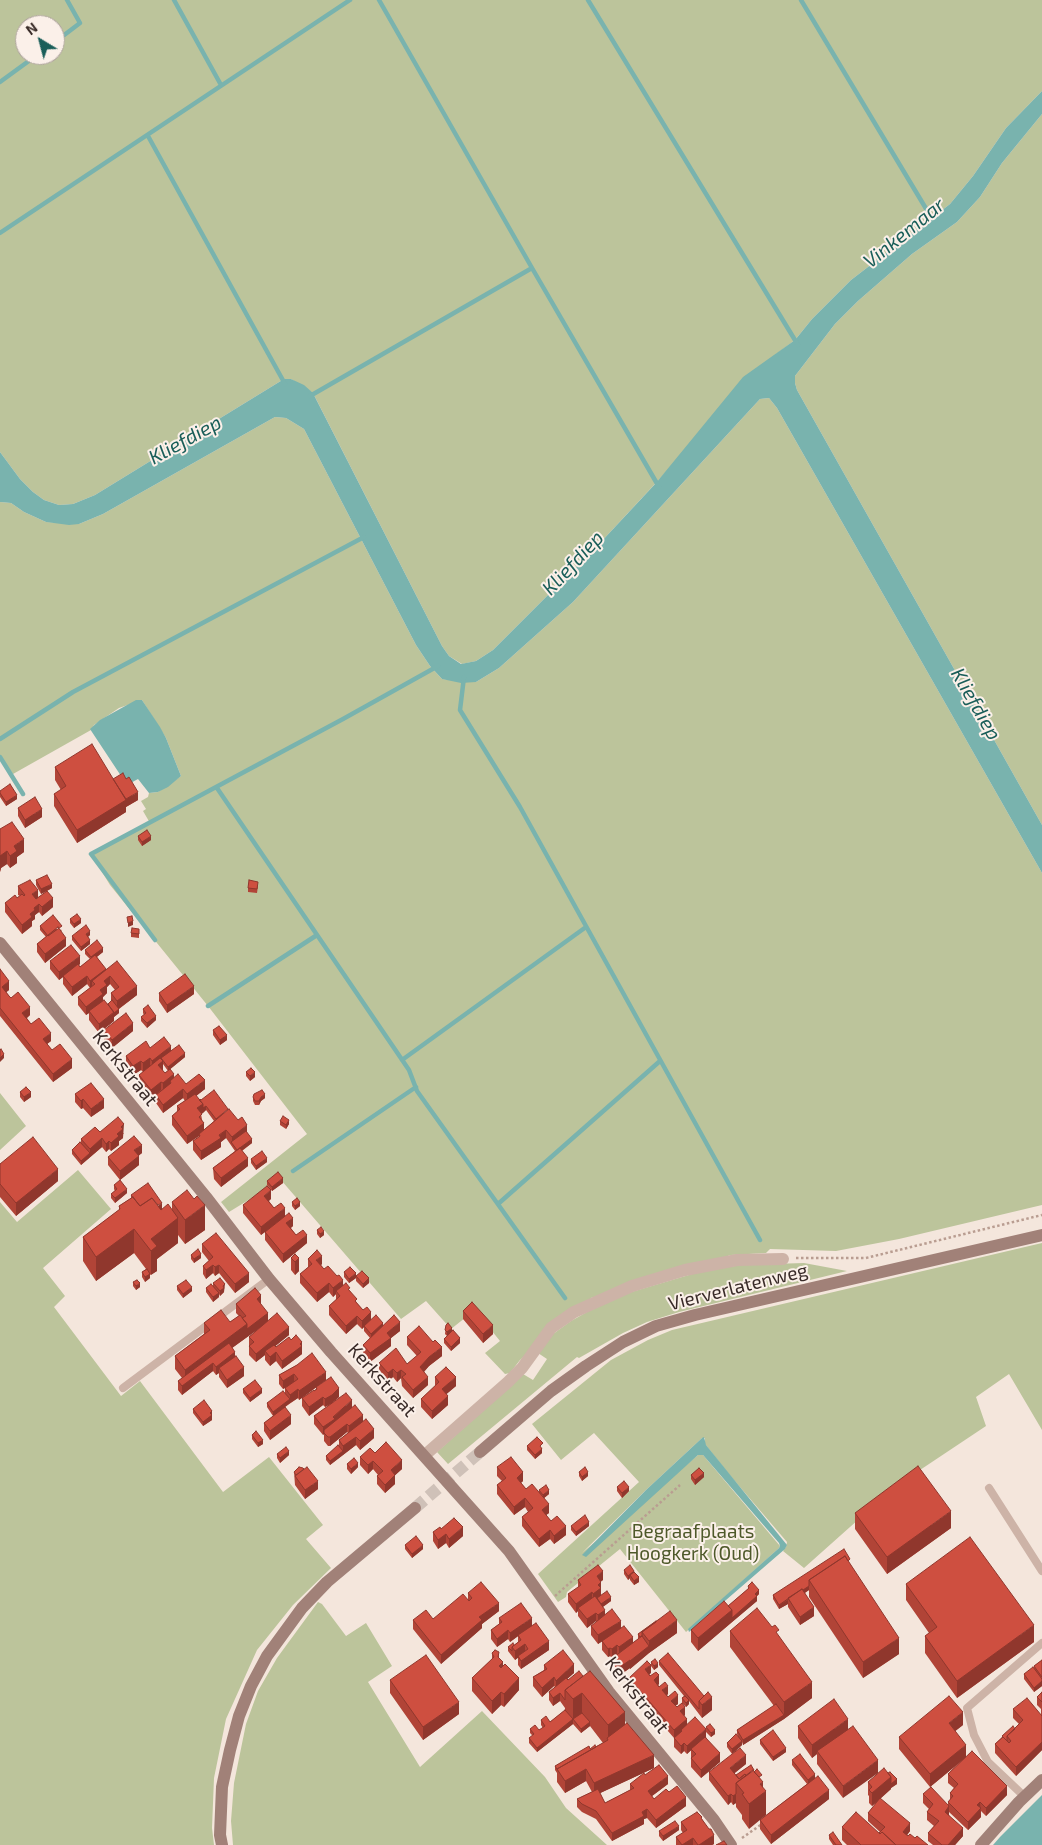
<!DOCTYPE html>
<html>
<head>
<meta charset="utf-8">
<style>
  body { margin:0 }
  #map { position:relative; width:1042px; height:1845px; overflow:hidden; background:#f4e6dc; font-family:"Exo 2",sans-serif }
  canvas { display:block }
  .north { position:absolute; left:15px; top:15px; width:50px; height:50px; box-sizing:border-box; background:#fbf0e9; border:1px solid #ada19c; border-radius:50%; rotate:323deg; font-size:14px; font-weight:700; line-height:20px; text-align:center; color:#392b28 }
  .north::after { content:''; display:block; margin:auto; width:18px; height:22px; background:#1a5e59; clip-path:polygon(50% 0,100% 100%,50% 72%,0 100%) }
</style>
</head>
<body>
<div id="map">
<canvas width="1042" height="1845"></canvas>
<div class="north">N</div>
</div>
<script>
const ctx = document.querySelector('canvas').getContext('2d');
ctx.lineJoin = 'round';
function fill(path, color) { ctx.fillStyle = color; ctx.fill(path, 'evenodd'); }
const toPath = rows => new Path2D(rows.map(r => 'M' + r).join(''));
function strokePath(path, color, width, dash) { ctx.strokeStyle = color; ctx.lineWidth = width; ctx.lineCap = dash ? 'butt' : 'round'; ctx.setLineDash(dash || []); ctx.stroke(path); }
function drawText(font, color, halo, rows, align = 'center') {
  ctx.font = font + ' "Exo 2",sans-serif'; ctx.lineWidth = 4; ctx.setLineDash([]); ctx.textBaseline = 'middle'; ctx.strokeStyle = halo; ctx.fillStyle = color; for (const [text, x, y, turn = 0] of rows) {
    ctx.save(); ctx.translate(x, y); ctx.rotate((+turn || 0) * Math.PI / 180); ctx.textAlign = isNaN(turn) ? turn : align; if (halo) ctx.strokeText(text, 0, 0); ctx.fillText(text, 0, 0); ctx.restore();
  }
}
const green = toPath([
  [0,0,1042,0,1042,91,1006,128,973,176,950,204,851,280,812,319,795,340,775,355,600,543,493,650,476,661,462,664,449,656,442,646,313,393,291,379,284,379,95,495,73,504,59,505,44,500,33,492,20,479,0,452],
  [25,25,55,25,55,55,25,55],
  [1042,114,1042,825,797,390,795,383,795,376,835,324,858,301,912,254,957,222,980,197,1002,163],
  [769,398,777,408,1042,873,1042,1205,899,1239,836,1251,770,1249,766,1253,731,1255,591,1298,520,1360,510,1373,505,1374,485,1353,500,1341,475,1310,451,1329,426,1301,401,1319,281,1180,229,1212,221,1202,307,1134,208,1006,110,885,91,854,150,823,143,811,146,809,141,801,148,797,149,793,158,792,181,776,166,738,142,700,119,708,94,725,91,730,13,774,0,756,0,502,11,503,24,512,46,522,79,524,103,514,275,417,286,418,304,429,416,645,430,666,442,679,476,682,499,668,573,602,760,399],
  [0,1093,26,1126,0,1150],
  [78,1170,111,1209,43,1268,65,1296,54,1307,121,1396,140,1381,223,1492,269,1457,323,1525,306,1539,331,1568,293,1605,257,1650,226,1719,214,1778,212,1828,214,1845,0,1845,0,1202,17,1222],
  [1042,1243,1042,1430,1009,1374,976,1397,986,1426,896,1486,804,1568,783,1551,786,1547,787,1542,728,1473,705,1444,705,1438,702,1438,646,1490,582,1553,698,1455,703,1455,780,1546,779,1548,686,1632,620,1549,567,1592,566,1597,558,1602,538,1574,639,1482,594,1433,561,1460,532,1424,611,1360,648,1340,672,1330],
  [804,1263,847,1271,679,1312,647,1322,623,1333,579,1358,577,1357,448,1464,437,1452,523,1374,533,1380,547,1359,538,1353,553,1334,571,1321,587,1312,628,1293,699,1272,740,1265],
  [318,1602,322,1604,346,1636,366,1623,392,1666,368,1682,420,1767,482,1711,545,1777,566,1808,607,1845,233,1845,231,1821,234,1783,246,1724,258,1691,277,1658]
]);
const water = toPath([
  [1042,91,1042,114,1002,163,980,197,957,222,912,254,858,301,835,324,795,376,795,383,797,390,1042,825,1042,873,777,408,769,398,760,399,573,602,499,668,476,682,461,683,442,679,430,666,416,645,304,429,286,418,275,417,103,514,79,524,69,525,46,522,24,512,11,503,0,502,0,452,20,479,33,492,44,500,59,505,73,504,95,495,284,379,291,379,304,385,313,393,317,401,442,646,449,656,461,664,476,661,493,650,600,543,656,483,743,377,795,340,812,319,851,280,950,204,973,176,1006,128],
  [136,700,142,700,160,727,166,738,181,776,168,787,158,792,149,793,138,779,127,785,90,729,100,720],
  [704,1437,706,1445,787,1545,785,1549,689,1632,688,1629,779,1548,780,1546,779,1543,703,1455,698,1455,586,1557,582,1555,646,1490,702,1438],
  [1042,1795,1042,1845,993,1845,1000,1837]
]);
const stream = toPath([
  [174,0,221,85],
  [379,0,532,268,659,487],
  [588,0,798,345],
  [801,0,934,222],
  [55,42,80,23,67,0],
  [0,82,37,55],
  [148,136,285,384],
  [0,233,350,0],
  [310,396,532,268],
  [464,677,460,710,520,807,760,1240],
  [0,739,73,692,364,537],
  [0,757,23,794],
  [217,788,409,1070,417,1091,565,1298],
  [155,940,91,854,343,719,438,666],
  [208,1006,317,935],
  [402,1060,586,927],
  [293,1171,416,1087],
  [498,1204,660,1061]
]);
const secondaryTunnel = toPath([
  [415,1508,480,1452]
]);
const path = toPath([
  [796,1258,866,1258,1042,1215],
  [555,1596,680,1485],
  [742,1838,762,1824]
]);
const lane = toPath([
  [123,1388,269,1279],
  [989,1488,1042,1571],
  [1025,1797,988,1762,974,1735,967,1708,1042,1643]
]);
const street = toPath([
  [425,1455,508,1382,522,1368,551,1328,574,1312,632,1286,685,1270,737,1260,783,1259]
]);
const secondary = toPath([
  [0,943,206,1197,269,1279,331,1352,509,1551,609,1692,714,1820,731,1845],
  [480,1452,551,1391,586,1366,623,1342,656,1326,695,1315,1042,1235],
  [222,1845,220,1835,222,1787,230,1750,239,1716,251,1686,267,1656,302,1608,327,1582,415,1508],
  [981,1845,1019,1802,1042,1780]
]);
const wall = toPath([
  [55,767,113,779,138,800,126,807,126,812,77,843,54,806,54,794,61,790,55,780],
  [0,791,17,799,6,806,0,797],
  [18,808,42,817,25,828,18,816],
  [0,829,24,852,17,857,17,863,10,868,7,864,1,868,0,872],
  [138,836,151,840,142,846,138,840],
  [36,880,52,888,47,891,53,907,42,916,39,912,35,915,35,919,32,921,32,926,22,934,5,912,5,903,17,898,20,896,18,895,18,886,38,898,47,891,41,894,36,885],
  [258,886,257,893,248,892,248,888],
  [70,919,81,923,74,928,70,923],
  [40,926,62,930,61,931,66,946,45,963,37,952,37,944,46,937,40,930],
  [139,929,139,938,131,937,131,933],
  [90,935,88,937,90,944,81,951,72,940,72,936],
  [85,950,103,952,97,957,106,970,137,995,119,1009,119,1013,114,1017,114,1021,99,1033,89,1020,89,1013,86,1015,78,1005,78,997,90,988,87,984,72,996,63,984,63,977,59,980,50,969,50,961,80,964,79,965,80,967,90,959,85,954],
  [110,984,115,990,111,993,111,1001,108,1004,103,1001,103,997,107,993,107,987],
  [0,969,9,990,6,992,11,998,30,1015,27,1018,31,1024,51,1041,47,1044,52,1050,72,1068,53,1082,0,1016],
  [159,993,194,994,167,1013,159,1001],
  [143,1009,156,1020,147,1028,141,1021,141,1017,144,1015,143,1013],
  [104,1030,133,1031,112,1048,104,1039],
  [213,1030,227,1040,220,1045,213,1035],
  [150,1048,171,1051,185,1057,170,1069,174,1078,186,1084,205,1089,196,1096,199,1100,201,1100,247,1133,252,1143,242,1151,248,1166,221,1187,214,1179,213,1168,235,1151,226,1138,221,1142,221,1147,201,1160,193,1150,193,1141,199,1137,199,1136,187,1144,172,1125,172,1116,177,1112,177,1106,185,1101,183,1098,163,1113,156,1103,156,1095,151,1099,139,1083,139,1075,143,1072,141,1070,133,1075,126,1064,126,1056],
  [163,1064,168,1071,165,1073,162,1070],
  [206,1110,214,1121,204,1130,201,1114],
  [246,1072,255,1077,250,1081,246,1076],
  [20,1092,31,1097,24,1102,20,1097],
  [75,1094,104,1108,91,1117,83,1108,81,1109,75,1102],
  [253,1097,265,1098,261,1101,259,1105,255,1105,253,1101],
  [280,1121,289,1124,286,1129,280,1125],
  [100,1132,124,1133,123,1134,123,1138,119,1141,119,1145,111,1151,109,1149,106,1152,102,1147,81,1165,72,1154,72,1150,81,1143,81,1139],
  [142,1153,138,1156,139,1165,120,1180,108,1165,108,1157],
  [251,1159,267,1162,256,1170,251,1163],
  [0,1164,58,1181,16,1216,0,1197],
  [267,1181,283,1183,272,1191,267,1185],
  [114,1185,127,1193,115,1203,111,1198,111,1194,115,1191,114,1189],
  [131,1195,162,1209,172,1210,172,1202,205,1230,185,1244,178,1235,178,1243,157,1259,157,1271,150,1275,150,1278,145,1282,142,1277,142,1272,146,1269,134,1253,96,1281,83,1261,83,1237,119,1210,119,1206,131,1198],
  [271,1199,269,1201,274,1208,285,1216,293,1226,291,1228,296,1235,307,1243,283,1263,265,1240,265,1232,261,1235,243,1213,243,1205],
  [292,1202,300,1206,295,1210,292,1206],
  [317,1230,324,1235,320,1238,317,1234],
  [202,1244,249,1282,235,1293,219,1273,215,1276,213,1273,206,1279,203,1274,203,1266,209,1261,202,1252],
  [295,1254,299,1271,295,1275,291,1270,291,1258],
  [191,1255,201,1258,194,1263,191,1259],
  [308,1259,322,1264,321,1265,324,1269,350,1291,357,1303,371,1320,383,1325,400,1331,391,1338,391,1346,370,1362,363,1353,363,1345,370,1338,364,1331,364,1327,362,1329,357,1324,346,1334,329,1315,329,1306,336,1300,336,1294,333,1297,329,1292,317,1302,300,1283,300,1274,308,1268],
  [344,1272,356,1278,349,1283,344,1277],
  [356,1276,369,1283,363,1288,356,1281],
  [133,1282,140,1287,136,1290,133,1286],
  [213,1283,225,1289,224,1289,224,1292,220,1296,219,1294,219,1297,213,1302,206,1292,206,1288,213,1286],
  [177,1286,192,1291,183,1298,177,1290],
  [236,1304,261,1304,268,1321,289,1335,275,1346,276,1347,291,1340,302,1342,302,1354,282,1369,276,1361,270,1366,265,1360,265,1355,256,1362,249,1355,249,1337,261,1327,232,1348,244,1376,227,1388,219,1377,219,1373,216,1375,213,1371,182,1395,178,1390,178,1381,182,1378,175,1369,175,1356,204,1334,204,1323,230,1322,239,1316,236,1313],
  [463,1311,493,1334,483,1343,463,1319],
  [446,1325,452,1331,460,1343,451,1351,444,1343,444,1339,447,1336,445,1334],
  [407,1337,442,1356,429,1366,424,1372,428,1385,413,1398,402,1386,401,1378,397,1382,393,1377,388,1381,379,1371,379,1363,407,1364,417,1356,407,1345],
  [297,1365,326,1380,299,1400,298,1398,285,1407,291,1424,270,1440,264,1431,264,1423,273,1416,267,1407,267,1403,285,1393,285,1388,287,1387,283,1389,279,1384,279,1375],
  [435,1377,456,1386,446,1394,448,1405,432,1419,421,1407,421,1399,435,1386],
  [316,1387,339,1397,333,1402,352,1408,363,1421,374,1438,360,1450,356,1445,343,1455,343,1454,343,1455,330,1465,326,1460,326,1456,339,1445,339,1440,348,1433,347,1432,330,1446,328,1446,324,1441,324,1434,323,1435,314,1424,314,1416,331,1404,325,1407,323,1405,309,1416,302,1406,302,1398,314,1391,316,1389],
  [243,1389,262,1393,250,1402,243,1393],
  [193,1409,212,1411,212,1420,203,1426,193,1413],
  [252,1435,263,1444,258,1447,252,1439],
  [527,1446,543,1448,542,1448,542,1453,535,1459,527,1450],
  [375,1453,402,1469,395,1475,395,1484,385,1493,377,1484,377,1476,378,1475,373,1469,368,1474,360,1465,360,1457],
  [277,1454,289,1455,280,1463,277,1458],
  [347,1464,358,1467,351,1474,347,1469],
  [497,1467,523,1481,521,1483,526,1489,539,1492,539,1490,549,1494,544,1498,549,1513,546,1515,551,1521,566,1535,554,1544,550,1539,539,1547,522,1526,522,1517,528,1512,525,1507,514,1515,497,1494,497,1485,502,1481,497,1476],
  [294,1472,318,1489,305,1499,295,1485],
  [579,1472,588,1476,582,1481,579,1476],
  [691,1475,704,1477,695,1485,691,1479],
  [617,1487,629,1491,622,1498,617,1491],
  [855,1513,951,1528,887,1574,855,1529],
  [571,1526,589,1526,576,1536,571,1530],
  [441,1529,463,1536,449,1548,446,1543,438,1549,433,1541,433,1532],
  [405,1545,423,1549,412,1558,405,1549],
  [850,1564,899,1654,863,1678,809,1597,809,1590,805,1593,814,1616,800,1625,788,1607,788,1604,779,1609,773,1599,773,1595],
  [624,1570,634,1572,639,1582,634,1585,630,1580,630,1578,628,1580,624,1574],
  [578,1580,603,1580,601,1581,601,1596,611,1601,603,1607,605,1615,621,1628,633,1643,638,1639,638,1634,656,1621,677,1633,649,1653,630,1669,630,1668,620,1675,614,1665,614,1657,617,1654,612,1658,610,1656,608,1657,602,1650,602,1641,606,1638,598,1644,591,1635,591,1626,597,1622,596,1621,587,1628,578,1616,578,1611,576,1613,568,1602,568,1594,578,1588],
  [906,1584,1034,1642,957,1698,925,1653,925,1636,929,1633,906,1600],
  [748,1586,759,1594,757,1596,757,1601,698,1651,691,1642,691,1630,728,1606,748,1589],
  [468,1593,499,1611,482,1624,482,1628,441,1664,413,1629,413,1620,433,1619,468,1600],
  [499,1618,532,1626,549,1650,521,1669,518,1665,518,1657,515,1660,508,1651,508,1647,514,1645,518,1642,518,1636,510,1642,508,1639,497,1647,491,1639,491,1630,499,1624],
  [730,1631,779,1636,812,1698,784,1719,743,1745,742,1742,742,1745,732,1754,727,1747,727,1743,738,1737,737,1734,737,1730,774,1706,730,1647],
  [492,1653,499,1658,503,1666,519,1690,504,1707,501,1705,492,1714,472,1691,472,1678,492,1659],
  [1042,1660,1042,1686,1034,1692,1024,1679,1024,1674,1034,1668,1034,1666],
  [659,1661,712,1710,702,1718,689,1701,689,1704,686,1707,682,1703,685,1715,684,1716,687,1725,706,1737,720,1762,701,1778,691,1767,691,1750,687,1754,684,1751,681,1754,674,1747,674,1738,629,1686,629,1678,651,1673,649,1674,659,1684,658,1685,668,1694,667,1695,668,1697,678,1704,675,1706,677,1707,682,1703,682,1698,684,1696,659,1665],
  [651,1662,658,1667,654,1670,651,1666],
  [544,1665,574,1673,567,1679,625,1724,654,1768,600,1793,605,1803,630,1790,630,1784,645,1775,668,1784,652,1796,654,1799,669,1792,686,1806,656,1828,647,1818,644,1819,644,1824,612,1841,596,1819,582,1812,577,1807,577,1799,592,1792,586,1781,565,1793,557,1782,557,1773,555,1770,555,1766,603,1743,590,1726,581,1733,573,1724,537,1752,529,1743,529,1738,533,1736,530,1733,530,1729,539,1730,543,1728,541,1725,541,1720,550,1722,565,1710,565,1708,560,1701,553,1706,549,1700,549,1692,555,1687,554,1686,542,1697,533,1686,533,1677,544,1670],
  [390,1680,459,1714,423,1740,390,1693],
  [1042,1692,1042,1750,1016,1776,995,1753,995,1744,1002,1737,1002,1736,1015,1729,1019,1724,1013,1718,1013,1709,1041,1715,1041,1709,1037,1705,1037,1697],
  [963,1725,955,1731,966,1757,1007,1795,986,1816,981,1811,981,1817,968,1830,949,1812,949,1815,963,1836,955,1845,933,1845,928,1841,928,1833,934,1826,927,1820,927,1812,929,1809,923,1803,923,1794,948,1805,948,1802,950,1800,950,1793,954,1788,948,1783,948,1774,963,1760,930,1787,899,1749,899,1737],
  [798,1726,848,1730,843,1798,817,1764,817,1754,812,1758,798,1738],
  [706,1727,715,1734,711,1737,706,1732],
  [760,1740,786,1752,773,1761,760,1744],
  [792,1760,815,1778,829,1799,771,1844,760,1829,760,1820,807,1784,792,1765],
  [746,1764,734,1773,736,1775,751,1765,749,1829,742,1819,742,1815,736,1807,736,1803,733,1805,731,1802,728,1805,709,1780,709,1772],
  [888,1773,897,1784,891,1788,891,1789,880,1799,910,1831,906,1836,908,1836,915,1838,928,1845,847,1845,842,1840,842,1827,879,1833,880,1832,868,1821,868,1813,878,1801,872,1806,869,1803,869,1796,868,1795,868,1782],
  [702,1819,714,1844,712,1845,676,1845,676,1837,683,1833,681,1830,681,1822],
  [679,1830,663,1841,659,1836,659,1831],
  [829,1835,842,1845,833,1845,829,1839]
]);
const shadedWall = toPath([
  [138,792,138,800,126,807,126,812,77,843,77,830],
  [17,795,17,799,6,806,6,802],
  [42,809,42,817,25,828,25,820],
  [151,836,151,840,142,846,142,842],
  [24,839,24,852,17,857,17,863,10,868,10,856,14,846],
  [7,851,7,864,1,868,0,872,0,856],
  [52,884,52,888,41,894,41,889],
  [38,890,38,898,32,903,32,894],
  [53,898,53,907,42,916,42,907],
  [39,904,39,912,35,915,35,919,32,921,32,926,22,934,22,925,34,908],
  [81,919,81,923,74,928,74,924],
  [133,921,133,925,128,927,128,923],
  [90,931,90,935,86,938,86,934],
  [66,938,66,946,45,963,45,954],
  [90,940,90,944,81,951,81,947],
  [103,948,103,952,91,961,91,957],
  [80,956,80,964,63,977,63,976,63,977,59,980,59,972],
  [106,969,106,977,95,984,92,981,92,987,90,989,90,981],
  [87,976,87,984,72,996,72,987],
  [110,976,110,984,107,987,107,993,103,997,103,1002,89,1011,89,1013,86,1015,86,1007,100,990,104,981],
  [9,981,9,990,2,996,2,987],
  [137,986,137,995,117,1010,117,1001],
  [194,986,194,994,167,1013,167,1005],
  [30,1007,30,1015,22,1022,22,1013],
  [119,1009,119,1013,114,1017,114,1021,99,1033,99,1024],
  [156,1016,156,1020,147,1028,147,1023],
  [133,1023,133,1031,112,1048,112,1040],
  [51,1033,51,1041,43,1047,43,1039],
  [227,1035,227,1040,220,1045,220,1040],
  [171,1046,171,1055,152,1069,152,1061],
  [185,1053,185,1057,168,1071,168,1067],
  [4,1054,4,1058,0,1062,0,1058],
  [150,1058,150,1066,143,1072,143,1063],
  [72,1059,72,1068,53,1082,53,1074],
  [141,1061,141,1070,133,1075,133,1066],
  [163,1061,163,1070,158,1074,158,1065],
  [255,1072,255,1077,250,1081,250,1076],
  [174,1074,174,1083,171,1083,170,1081,170,1086,163,1092,163,1083],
  [205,1080,205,1089,187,1103,187,1094],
  [161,1082,161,1090,151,1099,151,1090],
  [183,1089,183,1098,163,1113,163,1105],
  [31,1092,31,1097,24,1102,24,1097],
  [265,1094,265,1098,261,1101,259,1105,259,1101,261,1097],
  [83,1099,83,1108,81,1109,81,1101],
  [104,1099,104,1108,91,1117,91,1109],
  [203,1104,203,1113,197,1117,197,1108],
  [206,1106,206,1110,203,1113,203,1108],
  [289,1120,289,1124,286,1129,286,1125],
  [204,1123,204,1132,199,1134,199,1136,187,1144,187,1136],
  [124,1124,123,1138,119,1141,119,1145,111,1151,111,1143,121,1127],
  [247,1125,247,1133,232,1142,232,1137],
  [226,1130,226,1138,221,1142,221,1147,201,1160,201,1151],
  [102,1138,102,1147,81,1165,81,1161,90,1153,90,1149],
  [252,1139,252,1143,237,1154,237,1150],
  [109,1141,109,1149,106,1152,106,1144],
  [142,1145,142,1153,134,1159,134,1150],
  [139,1156,139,1165,120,1180,120,1171],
  [248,1158,248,1166,221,1187,221,1178],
  [267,1158,267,1162,256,1170,256,1166],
  [58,1169,58,1181,16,1216,16,1203],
  [283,1178,283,1183,272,1191,272,1187],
  [127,1189,127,1193,115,1203,115,1198],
  [271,1190,271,1199,264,1204,264,1196],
  [300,1202,300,1206,295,1210,295,1206],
  [162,1203,162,1211,144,1216],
  [205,1205,205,1230,185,1244,185,1220],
  [285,1208,285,1216,261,1235,261,1227],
  [178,1218,178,1243,157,1259,157,1271,151,1275,151,1239],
  [293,1218,293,1226,286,1231,286,1223],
  [134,1229,134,1253,96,1281,96,1257],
  [324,1231,324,1235,320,1238,320,1234],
  [307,1235,307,1243,283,1263,283,1254],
  [201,1254,201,1258,194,1263,194,1259],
  [322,1256,322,1264,316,1269,316,1260],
  [299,1258,299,1271,295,1275,295,1262],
  [213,1265,213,1273,206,1279,206,1270],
  [219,1265,219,1273,215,1276,215,1267],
  [249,1273,249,1282,235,1293,235,1284],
  [356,1273,356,1278,349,1283,349,1279],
  [150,1274,150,1278,145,1282,145,1277],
  [369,1278,369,1283,363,1288,363,1284],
  [343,1280,343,1288,336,1291,336,1294,333,1297,333,1288],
  [140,1283,140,1287,136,1290,136,1286],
  [329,1283,329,1292,317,1302,317,1293],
  [225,1284,224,1292,220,1296,220,1291,223,1286],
  [192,1287,192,1291,183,1298,183,1294],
  [219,1293,219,1297,213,1302,213,1297],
  [261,1295,261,1304,257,1308,257,1299],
  [371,1312,371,1320,362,1329,362,1321],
  [268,1313,268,1322,185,1382,185,1370,247,1324],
  [357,1316,357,1324,346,1334,346,1326],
  [400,1322,400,1331,391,1338,391,1346,370,1362,370,1353,387,1333],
  [383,1323,383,1328,371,1338,371,1334],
  [493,1325,493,1334,483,1343,483,1334],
  [289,1327,289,1335,267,1353,265,1351,265,1355,256,1362,256,1354],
  [452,1328,452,1332,447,1336,447,1332],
  [460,1338,460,1343,451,1351,451,1347],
  [302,1342,302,1354,282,1369,282,1361],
  [442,1347,442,1356,429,1366,420,1376,420,1367,429,1357],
  [235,1352,235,1360,219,1368,219,1373,216,1375,216,1367],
  [276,1352,276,1361,270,1366,270,1357],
  [213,1363,213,1371,182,1395,182,1386],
  [244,1367,244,1376,227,1388,227,1380],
  [393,1369,393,1377,388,1381,388,1373],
  [401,1370,401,1378,397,1382,397,1373],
  [326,1372,326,1380,299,1400,299,1391],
  [294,1374,294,1382,283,1389,283,1381],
  [428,1377,428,1385,413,1398,413,1390],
  [456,1377,456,1386,442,1398,442,1389],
  [339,1388,339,1397,332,1403,325,1407,325,1399],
  [262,1389,262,1393,250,1402,250,1398],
  [298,1389,298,1398,290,1403,290,1395],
  [448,1396,448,1405,432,1419,432,1411],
  [323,1397,323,1405,309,1416,309,1407],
  [290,1399,290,1403,273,1416,273,1412],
  [352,1400,352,1409,324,1433,324,1434,323,1435,323,1427],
  [212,1411,212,1420,203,1426,203,1422,210,1413],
  [291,1415,291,1424,270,1440,270,1431],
  [363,1415,363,1424,349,1435,349,1426],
  [347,1424,347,1432,330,1446,330,1437],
  [374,1429,374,1438,360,1450,360,1441],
  [356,1437,356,1445,343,1455,343,1446],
  [263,1440,263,1444,258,1447,258,1443],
  [542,1449,542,1453,535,1459,535,1455],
  [289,1451,289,1455,280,1463,280,1458],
  [343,1451,343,1455,330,1465,330,1461],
  [402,1460,402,1469,391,1479,391,1470],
  [373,1461,373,1469,368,1474,368,1465],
  [358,1463,358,1467,351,1474,351,1469],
  [523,1472,523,1481,517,1486,517,1478],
  [588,1472,588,1476,582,1481,582,1477],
  [704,1473,704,1477,695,1485,695,1480],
  [395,1475,395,1484,385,1493,385,1485],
  [318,1481,318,1489,305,1499,305,1490],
  [629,1487,629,1491,622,1498,622,1493],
  [549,1490,549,1494,543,1499,543,1495],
  [525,1498,525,1507,514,1515,514,1507],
  [549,1504,549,1513,542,1518,542,1510],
  [951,1511,951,1528,887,1574,887,1557],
  [589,1522,589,1526,576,1536,576,1532],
  [566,1526,566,1535,554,1544,554,1536],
  [463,1527,463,1536,449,1548,449,1539],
  [550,1530,550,1539,539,1547,539,1539],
  [446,1534,446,1543,438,1549,438,1540],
  [423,1545,423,1549,412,1558,412,1554],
  [603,1571,603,1580,597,1584,597,1576],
  [634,1571,634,1576,630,1575,630,1578,628,1580,628,1576],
  [639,1577,639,1582,634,1585,634,1581],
  [601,1582,601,1597,593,1602,593,1594,598,1585],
  [809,1586,809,1590,790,1602,788,1599],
  [759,1590,759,1594,755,1598,755,1594],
  [592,1592,592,1601,578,1608,578,1611,576,1613,576,1604],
  [757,1596,757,1601,732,1622,732,1618],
  [611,1597,611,1601,601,1608,601,1604],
  [788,1600,788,1604,779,1609,779,1605],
  [499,1603,499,1611,482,1624,482,1628,441,1664,441,1655,479,1617],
  [814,1607,814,1616,800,1625,800,1617],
  [605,1610,605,1619,598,1624,598,1615],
  [732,1610,732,1622,698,1651,698,1638],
  [596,1613,596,1621,587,1628,587,1619],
  [532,1618,532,1626,510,1642,510,1633],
  [677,1620,677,1633,649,1653,630,1669,630,1661,649,1646,649,1641],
  [621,1621,621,1630,598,1644,598,1635],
  [1034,1625,1034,1642,957,1698,957,1681],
  [508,1630,508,1639,497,1647,497,1639],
  [633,1637,633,1646,619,1656,619,1647],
  [899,1638,899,1654,863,1678,863,1662],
  [549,1641,549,1650,521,1669,521,1661],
  [525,1644,525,1653,515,1660,515,1651],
  [617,1645,617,1654,612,1658,612,1649],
  [610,1648,610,1656,608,1657,608,1649],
  [499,1652,499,1665,503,1662,503,1674,499,1678,498,1657],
  [630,1660,630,1668,620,1675,620,1667],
  [658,1663,658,1667,654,1670,654,1666],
  [574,1664,574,1673,556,1689,556,1681],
  [651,1665,651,1673,645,1678,645,1669],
  [659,1675,659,1684,654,1689,654,1680],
  [554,1677,554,1686,542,1697,542,1688],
  [519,1678,519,1690,504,1707,504,1694],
  [1042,1681,1042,1686,1034,1692,1034,1688],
  [812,1682,812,1698,784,1719,743,1745,743,1740,784,1715,784,1702],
  [668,1686,668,1694,662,1699,662,1690],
  [501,1692,501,1705,492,1714,492,1701],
  [560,1693,560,1701,553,1706,553,1698],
  [582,1693,582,1717,573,1719,573,1724,537,1752,537,1748,573,1719,573,1699],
  [678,1695,678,1704,671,1709,671,1701],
  [712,1697,712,1710,702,1718,702,1705],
  [689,1700,689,1704,686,1707,686,1703],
  [459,1702,459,1714,423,1740,423,1727],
  [685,1707,685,1715,680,1720,680,1711],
  [625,1712,625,1737,608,1749,608,1725],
  [963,1712,963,1725,949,1736,949,1723],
  [687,1719,687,1728,681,1730,681,1733,674,1739,674,1730],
  [848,1719,848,1731,817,1751,817,1754,812,1758,812,1745],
  [590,1722,590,1726,581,1733,581,1729],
  [706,1729,706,1737,687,1754,687,1746],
  [715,1730,715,1734,711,1737,711,1733],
  [742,1741,742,1745,732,1754,732,1749],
  [1042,1742,1042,1750,1016,1776,1016,1767],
  [684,1743,684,1751,681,1754,681,1746],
  [966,1745,966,1757,930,1787,930,1774],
  [786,1748,786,1752,773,1761,773,1757],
  [720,1753,720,1762,701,1778,701,1770],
  [654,1755,654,1768,594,1796,594,1783],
  [746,1755,746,1764,730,1777,730,1768],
  [878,1760,878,1773,843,1798,843,1786],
  [586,1769,586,1781,565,1793,565,1781],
  [815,1774,815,1778,808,1784,808,1780],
  [668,1776,668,1784,648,1799,648,1791],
  [891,1777,897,1779,897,1784,891,1788,891,1789,872,1806,872,1793],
  [763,1782,763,1793,766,1791,766,1815,749,1829,749,1804,760,1784],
  [1007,1786,1007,1795,986,1816,986,1808],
  [829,1790,829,1799,771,1844,771,1835],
  [731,1794,731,1802,728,1805,728,1796],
  [736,1794,736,1803,733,1805,733,1796],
  [686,1797,686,1806,656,1828,656,1820],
  [980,1802,981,1817,968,1830,968,1822,977,1805],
  [949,1806,949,1815,945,1820,945,1812],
  [647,1809,647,1818,644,1819,644,1824,612,1841,612,1833],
  [910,1823,910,1831,903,1841,903,1832],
  [679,1826,679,1830,663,1841,663,1836],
  [963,1828,963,1836,955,1845,948,1845],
  [714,1835,714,1844,712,1845,699,1845],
  [693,1838,693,1845,682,1845]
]);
const building = toPath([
  [92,744,126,800,77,830,54,794,66,786,55,767,92,744],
  [123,773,126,779,129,777,138,792,126,799,113,779,123,773],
  [10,784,17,795,6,802,0,793,0,791,10,784],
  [35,797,42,809,25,820,18,808,35,797],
  [12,822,24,839,14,846,17,851,10,856,7,851,0,856,0,829,12,822],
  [147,830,151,836,142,842,138,836,147,830],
  [47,875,52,884,41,889,36,880,47,875],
  [30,880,38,890,32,894,36,899,47,891,53,898,42,907,39,904,34,908,35,910,30,914,32,917,22,925,5,903,15,895,17,898,22,894,24,896,25,895,18,886,30,880],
  [249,880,258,882,257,889,248,888,249,880],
  [77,914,81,919,74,924,70,919,77,914],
  [53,915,62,926,48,936,40,926,53,915],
  [132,916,133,921,128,923,127,917,132,916],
  [86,925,90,931,86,934,90,940,81,947,72,936,86,925],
  [58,927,66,938,45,954,37,944,58,927],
  [132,928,139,929,139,934,131,933,132,928],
  [97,940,103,948,91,957,85,950,97,940],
  [71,945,80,956,59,972,50,961,71,945],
  [95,955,106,969,90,981,87,976,72,987,63,976,78,964,80,967,95,955],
  [117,961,137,986,117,1001,111,993,119,987,110,976,104,981,107,985,100,990,103,994,86,1007,78,997,95,984,92,981,117,961],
  [0,969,9,981,2,987,9,996,11,998,18,992,30,1007,22,1013,31,1024,39,1018,51,1033,43,1039,52,1050,60,1044,72,1059,53,1074,0,1008,0,969],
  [185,974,194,986,167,1005,159,993,185,974],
  [104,1000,114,1012,99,1024,89,1011,104,1000],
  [112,1000,119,1009,114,1013,108,1004,112,1000],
  [148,1005,156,1016,147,1023,141,1017,146,1013,143,1009,148,1005],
  [126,1013,133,1023,112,1040,104,1030,126,1013],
  [219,1026,227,1035,220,1040,213,1030,219,1026],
  [164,1037,171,1046,152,1061,150,1058,143,1063,141,1061,133,1066,126,1056,146,1041,150,1048,164,1037],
  [179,1045,185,1053,168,1067,161,1058,179,1045],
  [1,1049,4,1054,0,1058,0,1050,1,1049],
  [160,1058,163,1061,158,1065,165,1073,170,1069,174,1074,163,1083,161,1082,151,1090,139,1075,160,1058],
  [251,1068,255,1072,250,1076,246,1072,251,1068],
  [178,1074,186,1084,199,1074,205,1080,187,1094,183,1089,163,1105,156,1095,171,1083,170,1081,178,1074],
  [91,1083,104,1099,91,1109,83,1099,81,1101,75,1094,91,1083],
  [26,1087,31,1092,24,1097,20,1092,26,1087],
  [214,1090,228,1109,216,1119,206,1106,203,1108,203,1104,199,1100,200,1099,201,1100,214,1090],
  [262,1090,265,1094,261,1097,259,1101,255,1101,253,1097,254,1094,262,1090],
  [195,1094,203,1104,197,1108,202,1114,199,1117,204,1123,187,1136,172,1116,180,1109,177,1106,195,1094],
  [229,1109,238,1120,242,1117,247,1125,232,1137,226,1130,219,1135,221,1138,201,1151,193,1141,200,1136,199,1134,229,1109],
  [283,1116,289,1120,286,1125,280,1121,283,1116],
  [118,1117,124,1124,121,1127,123,1129,117,1134,119,1136,111,1143,109,1141,106,1144,102,1138,90,1149,81,1139,95,1127,100,1132,118,1117],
  [246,1131,252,1139,237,1150,231,1142,246,1131],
  [134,1136,142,1145,134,1150,139,1156,120,1171,108,1157,134,1136],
  [33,1137,58,1169,16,1203,0,1184,0,1164,33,1137],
  [80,1142,90,1153,81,1161,72,1150,80,1142],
  [240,1148,248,1158,221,1178,214,1170,213,1168,240,1148],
  [262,1151,267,1158,256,1166,251,1159,262,1151],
  [278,1172,283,1178,272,1187,267,1181,278,1172],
  [120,1180,127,1189,115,1198,111,1194,117,1189,114,1185,120,1180],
  [148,1183,162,1203,158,1205,152,1198,140,1206,131,1195,148,1183],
  [267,1186,271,1190,264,1196,274,1208,281,1203,285,1208,261,1227,243,1205,267,1186],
  [187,1190,194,1199,197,1196,205,1205,185,1220,172,1202,187,1190],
  [133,1197,140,1206,152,1198,161,1210,168,1204,178,1218,151,1239,157,1246,151,1251,134,1229,96,1257,83,1237,120,1209,119,1206,133,1197],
  [297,1198,300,1202,295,1206,292,1202,297,1198],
  [289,1213,293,1218,286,1223,296,1235,303,1230,307,1235,283,1254,265,1232,289,1213],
  [321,1227,324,1231,320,1234,317,1230,321,1227],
  [216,1233,249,1273,235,1284,219,1265,215,1267,213,1265,206,1270,203,1266,213,1257,202,1244,216,1233],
  [198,1249,201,1254,194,1259,191,1255,198,1249],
  [317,1250,322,1256,316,1260,324,1269,328,1266,337,1276,339,1275,343,1280,333,1288,329,1283,317,1293,300,1274,312,1264,308,1259,317,1250],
  [295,1254,299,1258,295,1262,291,1258,295,1254],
  [350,1267,356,1273,349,1279,344,1272,350,1267],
  [147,1269,150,1274,145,1277,142,1272,147,1269],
  [362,1271,369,1278,363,1284,356,1276,362,1271],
  [220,1278,225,1284,223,1286,224,1288,220,1291,213,1283,220,1278],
  [137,1280,140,1283,136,1286,133,1282,137,1280],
  [186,1280,192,1287,183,1294,177,1286,186,1280],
  [346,1283,350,1288,348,1289,357,1299,355,1301,363,1310,367,1307,371,1312,362,1321,357,1316,346,1326,329,1306,340,1296,336,1291,346,1283],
  [211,1284,219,1293,213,1297,206,1288,211,1284],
  [255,1288,261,1295,257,1299,268,1313,247,1329,247,1324,242,1318,246,1316,236,1304,255,1288],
  [472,1302,493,1325,483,1334,463,1311,472,1302],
  [221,1310,230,1322,240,1315,247,1324,185,1370,175,1356,210,1330,204,1323,221,1310],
  [277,1313,289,1327,256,1354,249,1346,254,1342,249,1337,277,1313],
  [376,1315,383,1323,371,1334,364,1326,376,1315],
  [394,1315,400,1322,387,1333,391,1338,370,1353,363,1345,394,1315],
  [448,1323,452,1328,447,1332,445,1330,446,1325,448,1323],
  [419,1326,433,1342,435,1340,442,1347,429,1357,420,1367,428,1377,413,1390,402,1377,406,1374,401,1370,397,1373,393,1369,388,1373,379,1363,396,1348,407,1364,421,1352,407,1337,419,1326],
  [453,1330,460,1338,451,1347,444,1339,453,1330],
  [296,1335,302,1342,300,1344,302,1346,282,1361,276,1352,270,1357,265,1351,274,1345,276,1347,289,1337,291,1340,296,1335],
  [229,1343,235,1352,216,1367,213,1363,182,1386,178,1381,229,1343],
  [312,1353,326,1372,299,1391,298,1389,290,1395,285,1388,298,1379,294,1374,283,1381,279,1375,297,1365,312,1353],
  [236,1356,244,1367,227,1380,219,1368,236,1356],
  [446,1367,456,1377,442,1389,448,1396,432,1411,421,1399,439,1382,435,1377,446,1367],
  [331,1377,339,1388,332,1395,325,1399,323,1397,309,1407,302,1398,314,1390,314,1391,317,1389,316,1387,331,1377],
  [255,1380,262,1389,250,1398,243,1389,255,1380],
  [283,1391,290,1399,273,1412,267,1403,283,1391],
  [346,1393,352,1400,333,1417,335,1419,323,1427,314,1416,346,1393],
  [204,1400,212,1411,210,1413,212,1415,203,1422,193,1409,204,1400],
  [355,1405,363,1415,349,1426,347,1424,330,1437,328,1437,324,1433,324,1430,355,1405],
  [285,1407,291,1415,270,1431,264,1423,285,1407],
  [366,1419,374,1429,360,1441,356,1437,343,1446,339,1440,366,1419],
  [256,1431,263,1440,258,1443,252,1435,256,1431],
  [537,1437,543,1443,540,1446,542,1449,535,1455,527,1446,537,1437],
  [386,1442,402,1460,391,1470,395,1475,385,1485,377,1476,383,1471,373,1461,368,1465,360,1457,370,1448,375,1453,386,1442],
  [338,1445,343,1451,330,1461,326,1456,338,1445],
  [286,1447,289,1451,280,1458,277,1454,286,1447],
  [511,1457,523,1472,517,1478,521,1483,526,1489,532,1484,549,1504,542,1510,551,1521,557,1516,566,1526,554,1536,550,1530,539,1539,522,1517,533,1508,525,1498,514,1507,497,1485,506,1478,497,1467,511,1457],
  [354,1458,358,1463,351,1469,347,1464,354,1458],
  [918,1466,951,1511,887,1557,855,1513,918,1466],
  [299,1467,303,1468,304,1469,296,1475,294,1472,299,1467],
  [307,1467,318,1481,305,1490,295,1476,307,1467],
  [585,1467,588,1472,582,1477,579,1472,585,1467],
  [699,1468,704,1473,695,1480,691,1475,699,1468],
  [624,1481,629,1487,622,1493,617,1487,624,1481],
  [546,1485,549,1490,543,1495,539,1490,546,1485],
  [585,1515,589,1522,576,1532,571,1526,585,1515],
  [454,1518,463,1527,449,1539,446,1534,438,1540,433,1532,440,1527,441,1529,454,1518],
  [416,1536,423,1545,412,1554,405,1545,416,1536],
  [970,1537,1034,1625,957,1681,925,1636,937,1627,906,1584,970,1537],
  [844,1549,850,1559,848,1561,845,1556,809,1580,809,1586,803,1590,802,1589,779,1605,773,1595,844,1549],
  [845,1556,899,1638,863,1662,809,1580,845,1556],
  [598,1565,603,1571,597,1576,601,1582,598,1585,601,1588,593,1594,592,1592,576,1604,568,1594,581,1585,578,1580,598,1565],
  [630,1565,634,1571,628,1576,624,1570,630,1565],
  [634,1572,639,1577,634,1581,630,1575,634,1572],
  [481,1582,499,1603,479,1617,482,1620,441,1655,413,1620,426,1610,433,1619,463,1594,469,1601,472,1598,468,1593,481,1582],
  [752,1582,759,1590,755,1594,757,1596,732,1618,732,1610,728,1606,749,1588,748,1586,752,1582],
  [802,1589,814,1607,800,1617,788,1598,802,1589],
  [607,1591,611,1597,601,1604,597,1598,607,1591],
  [595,1596,605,1610,598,1615,596,1613,587,1619,578,1608,595,1596],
  [724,1601,732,1610,698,1638,691,1630,724,1601],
  [521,1603,532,1618,510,1633,508,1630,497,1639,491,1630,502,1622,499,1618,521,1603],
  [757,1608,772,1627,775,1625,779,1630,776,1632,812,1682,784,1702,730,1631,757,1608],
  [612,1609,621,1621,598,1635,591,1626,612,1609],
  [670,1611,677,1620,649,1641,642,1632,670,1611],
  [656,1621,656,1622,642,1632,642,1636,640,1637,638,1634,656,1621],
  [536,1623,549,1641,521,1661,518,1656,528,1649,525,1644,515,1651,512,1647,521,1640,518,1635,536,1623],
  [624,1626,633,1637,619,1647,617,1645,612,1649,610,1648,608,1649,602,1641,624,1626],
  [642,1636,649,1646,630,1661,630,1660,620,1667,614,1657,642,1636],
  [513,1643,514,1645,512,1647,512,1651,508,1647,513,1643],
  [495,1650,499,1652,498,1657,503,1662,499,1666,501,1668,505,1664,519,1678,504,1694,501,1692,492,1701,472,1678,494,1657,492,1653,495,1650],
  [563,1650,574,1664,556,1681,554,1677,542,1688,533,1677,547,1669,544,1665,563,1650],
  [668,1653,704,1696,699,1701,699,1709,659,1661,668,1653],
  [426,1655,459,1702,423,1727,390,1680,426,1655],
  [655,1659,658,1663,654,1666,651,1662,655,1659],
  [1042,1660,1042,1677,1034,1666,1042,1660],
  [647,1661,651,1665,645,1669,650,1676,656,1672,659,1675,654,1680,659,1687,665,1682,668,1686,662,1690,668,1697,675,1691,678,1695,671,1701,677,1707,682,1703,685,1707,680,1711,687,1719,674,1730,629,1678,647,1661],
  [1033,1667,1042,1679,1042,1681,1034,1688,1024,1674,1033,1667],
  [579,1671,583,1676,565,1690,565,1700,560,1693,553,1698,549,1692,566,1678,568,1680,579,1671],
  [590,1671,625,1712,608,1725,582,1693,573,1699,565,1690,590,1671],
  [708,1692,712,1697,702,1705,699,1701,708,1692],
  [1042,1692,1042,1702,1037,1697,1042,1692],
  [685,1696,689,1700,686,1703,682,1698,685,1696],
  [949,1696,963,1712,949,1723,966,1745,930,1774,899,1737,949,1696],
  [1027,1698,1042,1716,1042,1742,1016,1767,995,1744,1003,1737,1009,1743,1011,1741,1007,1736,1023,1720,1013,1709,1027,1698],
  [834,1699,848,1719,812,1745,798,1726,834,1699],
  [776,1704,784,1715,743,1740,737,1730,776,1704],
  [565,1710,573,1719,537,1748,529,1738,534,1734,530,1729,535,1725,539,1730,545,1726,541,1720,546,1716,550,1722,565,1710],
  [582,1713,590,1722,581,1729,573,1719,582,1713],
  [695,1717,706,1729,687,1746,684,1743,681,1746,674,1738,682,1731,681,1730,695,1717],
  [627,1723,654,1755,594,1783,586,1769,565,1781,557,1769,608,1740,607,1738,627,1723],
  [710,1724,715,1730,711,1733,706,1727,710,1724],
  [853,1726,878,1760,843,1786,817,1751,853,1726],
  [1013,1726,1015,1729,1007,1736,1007,1741,1002,1736,1013,1726],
  [773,1730,786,1748,773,1757,760,1740,773,1730],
  [736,1734,742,1741,732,1749,727,1743,736,1734],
  [705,1737,720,1753,701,1770,691,1758,696,1754,691,1749,705,1737],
  [595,1745,596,1747,557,1769,555,1766,589,1746,590,1749,595,1745],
  [740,1748,746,1755,730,1768,739,1779,745,1774,746,1776,736,1783,736,1794,733,1796,731,1794,728,1796,709,1772,740,1748],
  [972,1751,1007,1786,986,1808,980,1802,977,1805,981,1808,968,1822,948,1802,953,1796,950,1793,958,1784,948,1774,972,1751],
  [800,1754,815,1774,808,1780,792,1760,800,1754],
  [659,1765,668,1776,648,1791,654,1799,666,1789,669,1792,677,1786,686,1797,656,1820,647,1809,642,1812,644,1816,612,1833,596,1811,582,1804,577,1799,598,1789,605,1803,634,1788,630,1784,644,1773,645,1775,659,1765],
  [751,1765,754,1770,746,1776,745,1774,739,1779,736,1775,751,1765],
  [884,1768,891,1777,872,1793,869,1790,872,1787,868,1782,884,1768],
  [757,1769,762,1775,759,1777,754,1772,757,1769],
  [753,1770,763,1782,760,1784,766,1791,749,1804,742,1794,744,1793,736,1783,753,1770],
  [890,1772,897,1779,891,1784,891,1777,888,1773,890,1772],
  [818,1776,829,1790,771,1835,760,1820,818,1776],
  [931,1787,949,1806,945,1812,963,1828,948,1845,942,1845,928,1833,939,1821,927,1812,933,1804,923,1794,931,1787],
  [880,1798,910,1823,903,1832,908,1836,910,1834,915,1838,917,1836,928,1845,896,1845,882,1832,880,1834,879,1833,885,1827,868,1813,880,1798],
  [697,1812,702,1817,701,1818,709,1829,711,1829,714,1835,699,1845,698,1845,693,1838,682,1845,676,1837,687,1830,681,1822,697,1812],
  [856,1812,880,1834,882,1832,896,1845,861,1845,842,1827,856,1812],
  [675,1821,679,1826,663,1836,659,1831,675,1821],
  [833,1832,842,1845,836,1845,829,1835,833,1832],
  [724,1841,727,1845,716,1845,724,1841]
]);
const streetNames = [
  ["Kerkstraat",125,1068,51],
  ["Vierverlatenweg",738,1287,-14],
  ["Kerkstraat",382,1380,48],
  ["Kerkstraat",637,1695,52]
];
const parkNames = [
  ["Begraafplaats",693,1532],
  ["Hoogkerk (Oud)",693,1554]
];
const waterNames = [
  ["Vinkemaar",904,233,-39],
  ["Kliefdiep",185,440,-29],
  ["Kliefdiep",573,563,-47],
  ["Kliefdiep",976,704,60]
];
fill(green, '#bcc49b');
fill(water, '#79b3ae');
strokePath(stream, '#79b3ae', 4.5);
strokePath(secondaryTunnel, '#cfc1b8', 12, [12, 6]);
strokePath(path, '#b99d91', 2.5, [2.5, 2.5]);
strokePath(lane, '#cdb3a7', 8);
strokePath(street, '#cdb3a7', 12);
strokePath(secondary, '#a18178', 12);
fill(wall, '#b14437');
fill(shadedWall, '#90372d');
fill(building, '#ce4f40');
strokePath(building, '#90372d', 1);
drawText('19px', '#392b28', '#fbf0e9', streetNames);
drawText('19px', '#4e592a', '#fbf0e9', parkNames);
drawText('italic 20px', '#1a5e59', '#fbf0e9', waterNames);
</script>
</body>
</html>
